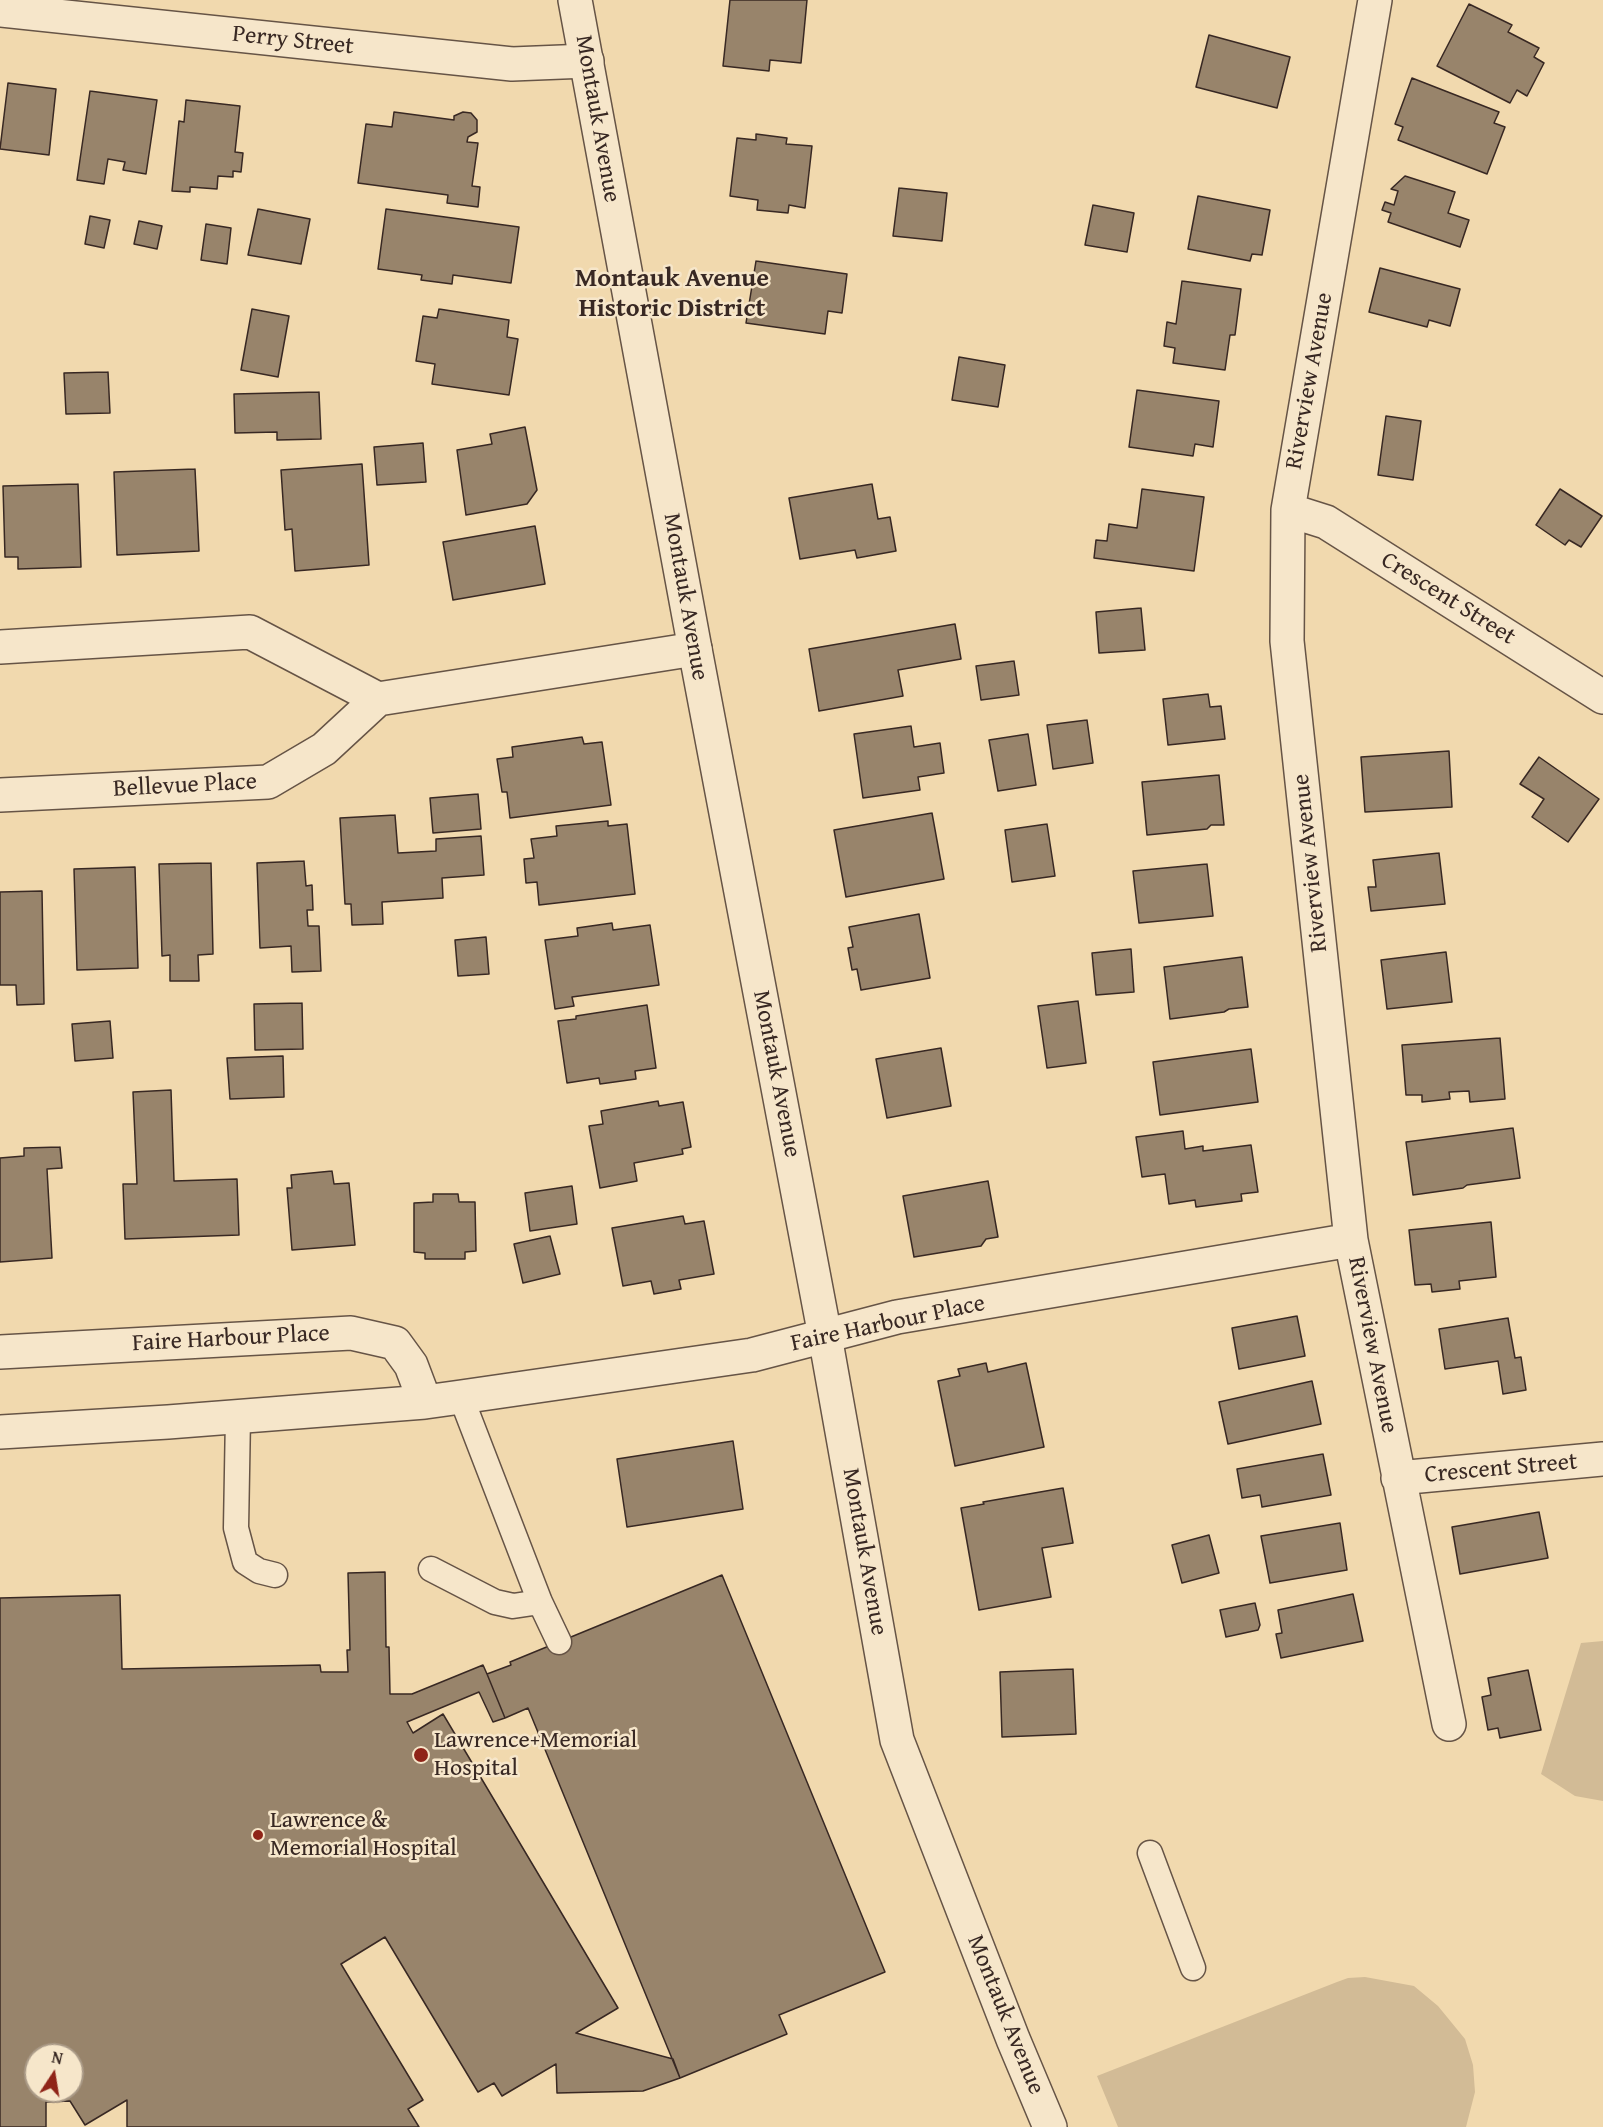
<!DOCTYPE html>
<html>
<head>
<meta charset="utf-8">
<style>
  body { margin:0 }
  #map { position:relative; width:1603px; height:2127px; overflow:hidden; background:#f1d9ae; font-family:"Gentium Book Plus",serif }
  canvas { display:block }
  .north { position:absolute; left:24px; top:2043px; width:60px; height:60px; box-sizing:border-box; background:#f6e6ca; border:2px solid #aa9a87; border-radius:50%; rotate:12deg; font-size:16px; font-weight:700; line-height:24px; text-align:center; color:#382823 }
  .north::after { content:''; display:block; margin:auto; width:21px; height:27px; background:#8f2418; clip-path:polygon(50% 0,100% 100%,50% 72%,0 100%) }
</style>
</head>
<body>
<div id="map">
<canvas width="1603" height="2127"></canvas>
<div class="north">N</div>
</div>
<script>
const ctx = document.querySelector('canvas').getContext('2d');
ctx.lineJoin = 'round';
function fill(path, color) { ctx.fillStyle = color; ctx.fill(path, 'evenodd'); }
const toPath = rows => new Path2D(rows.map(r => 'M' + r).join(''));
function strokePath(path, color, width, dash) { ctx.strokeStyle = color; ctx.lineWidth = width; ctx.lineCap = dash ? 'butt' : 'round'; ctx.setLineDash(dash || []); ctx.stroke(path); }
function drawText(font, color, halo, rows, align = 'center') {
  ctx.font = font + ' "Gentium Book Plus",serif'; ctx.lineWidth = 5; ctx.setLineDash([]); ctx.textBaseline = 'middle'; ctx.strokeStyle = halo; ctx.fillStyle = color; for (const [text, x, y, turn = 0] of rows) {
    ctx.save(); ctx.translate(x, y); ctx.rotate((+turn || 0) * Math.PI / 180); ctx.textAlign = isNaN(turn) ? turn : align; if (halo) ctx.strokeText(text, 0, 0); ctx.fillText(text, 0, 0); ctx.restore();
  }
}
const green = toPath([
  [1603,1641,1603,1801,1575,1796,1541,1774,1581,1643],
  [1365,1977,1414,1986,1438,2006,1465,2039,1473,2065,1475,2092,1466,2127,1118,2127,1097,2076,1337,1982,1348,1978]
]);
const building = toPath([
  [730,0,807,0,801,63,770,60,769,71,723,66,730,0],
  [1469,4,1512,25,1508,32,1539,48,1534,57,1544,63,1527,96,1517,90,1510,103,1437,66,1469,4],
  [1209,35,1290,57,1277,108,1196,87,1209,35],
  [1412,78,1499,112,1494,123,1505,127,1487,174,1398,140,1403,127,1395,124,1412,78],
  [8,83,56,89,49,155,0,149,8,83],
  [90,91,157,100,146,174,123,170,125,162,108,159,104,184,77,180,90,91],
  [186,100,240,106,235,152,243,153,241,172,233,171,233,177,218,176,217,189,190,187,190,192,172,191,179,121,184,122,186,100],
  [394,112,454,120,454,116,463,112,471,113,477,120,477,132,468,137,467,142,478,143,472,186,480,187,478,207,447,203,448,195,358,183,366,124,392,127,394,112],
  [756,134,787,138,786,144,812,146,805,208,789,205,788,213,757,210,758,200,730,196,737,138,756,140,756,134],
  [1405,176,1455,192,1448,213,1469,220,1460,247,1388,222,1391,213,1382,210,1385,202,1394,205,1398,191,1391,189,1405,176],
  [899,188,947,193,942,241,893,236,899,188],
  [1198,196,1270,210,1262,255,1252,254,1250,261,1188,249,1198,196],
  [1093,205,1134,213,1127,252,1085,245,1093,205],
  [258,209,310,219,301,264,248,255,258,209],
  [386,209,519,227,511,283,453,275,452,284,421,280,422,275,378,269,386,209],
  [90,216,110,220,104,248,85,244,90,216],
  [139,221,162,226,157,249,134,244,139,221],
  [206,224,231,228,227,264,201,260,206,224],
  [756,261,847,274,842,313,828,311,825,334,746,323,756,261],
  [1380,268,1460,289,1450,326,1429,320,1427,327,1369,312,1380,268],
  [1182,281,1241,289,1235,335,1230,335,1225,370,1173,363,1175,348,1164,346,1167,322,1176,324,1182,281],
  [252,309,289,316,278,377,241,370,252,309],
  [439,309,509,320,507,337,518,339,509,395,432,384,435,364,416,361,423,316,437,318,439,309],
  [959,357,1005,365,998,407,952,400,959,357],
  [108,372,110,413,66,414,64,373,108,372],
  [1137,390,1219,401,1213,447,1195,444,1193,456,1129,447,1137,390],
  [319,392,321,439,277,440,277,432,235,433,234,394,319,392],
  [1386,416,1421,421,1413,480,1378,475,1386,416],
  [525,427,537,490,527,504,466,515,457,450,492,444,490,434,525,427],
  [423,443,426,482,377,485,374,447,423,443],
  [362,464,369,565,295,571,292,529,285,530,281,470,362,464],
  [195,469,199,551,117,555,114,472,195,469],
  [78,484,81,567,18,569,18,557,5,557,3,486,78,484],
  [872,484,878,519,890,517,896,551,857,558,855,550,800,559,789,498,872,484],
  [1142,489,1204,497,1194,571,1094,558,1096,540,1107,541,1109,524,1137,528,1142,489],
  [1560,489,1602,516,1581,547,1569,540,1565,545,1536,525,1560,489],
  [535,526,545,584,453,600,443,542,535,526],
  [1141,608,1145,650,1099,653,1096,612,1141,608],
  [955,624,961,659,898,670,903,696,819,711,809,649,955,624],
  [1014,661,1019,695,981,700,976,666,1014,661],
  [1208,694,1210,707,1221,706,1225,739,1168,745,1163,699,1208,694],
  [1087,720,1093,763,1053,769,1047,725,1087,720],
  [911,726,914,747,940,743,944,773,918,777,920,790,863,798,854,734,911,726],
  [1028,734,1036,785,998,791,989,740,1028,734],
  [582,737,584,744,602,742,611,805,510,818,507,792,502,792,497,759,513,757,512,747,582,737],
  [1449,751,1452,807,1365,812,1361,757,1449,751],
  [1539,757,1599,799,1568,842,1532,817,1544,799,1520,784,1539,757],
  [1219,775,1224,825,1211,825,1207,829,1147,835,1142,782,1219,775],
  [478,794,481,829,433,833,430,798,478,794],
  [932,813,944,879,846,897,834,830,932,813],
  [395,815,398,853,436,851,436,839,481,836,484,875,442,878,443,898,382,902,383,924,352,925,351,904,345,904,340,818,395,815],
  [608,821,608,826,627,824,635,894,539,905,537,882,526,883,524,859,534,858,531,839,557,836,556,826,608,821],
  [1047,824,1055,876,1012,882,1005,830,1047,824],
  [1439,853,1445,904,1371,911,1368,887,1376,887,1373,860,1439,853],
  [304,861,306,886,312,885,313,910,307,910,308,926,319,926,321,971,292,972,291,946,260,948,257,863,304,861],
  [211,863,213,954,198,955,199,981,170,981,170,955,162,956,159,864,211,863],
  [1207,864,1213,916,1139,923,1133,871,1207,864],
  [135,867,138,968,77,970,74,869,135,867],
  [42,891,44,1004,17,1005,16,985,0,985,0,892,42,891],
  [919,914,930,978,861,990,857,969,852,970,848,948,853,947,849,927,919,914],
  [612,923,613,930,650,925,659,985,572,997,574,1006,555,1009,545,940,578,936,577,928,612,923],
  [486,937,489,974,458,976,455,940,486,937],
  [1131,949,1134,992,1096,995,1092,953,1131,949],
  [1446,952,1452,1002,1387,1009,1381,960,1446,952],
  [1242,957,1248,1007,1229,1009,1224,1012,1170,1019,1164,967,1242,957],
  [1078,1001,1086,1063,1047,1068,1038,1006,1078,1001],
  [302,1003,303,1049,255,1050,254,1004,302,1003],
  [647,1005,656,1068,635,1071,636,1079,600,1084,599,1078,567,1083,558,1021,576,1019,576,1016,647,1005],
  [110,1021,113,1058,75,1061,72,1024,110,1021],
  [1500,1038,1505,1099,1470,1102,1469,1091,1449,1092,1450,1099,1422,1102,1422,1095,1406,1095,1402,1045,1500,1038],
  [941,1048,951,1106,887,1118,876,1059,941,1048],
  [1251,1049,1258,1102,1160,1115,1153,1062,1251,1049],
  [283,1056,284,1097,230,1099,227,1058,283,1056],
  [171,1090,174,1181,237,1179,239,1235,125,1239,123,1184,137,1184,133,1092,171,1090],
  [658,1101,659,1106,683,1102,691,1147,682,1149,683,1154,634,1163,637,1181,600,1188,589,1126,603,1124,601,1111,658,1101],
  [1513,1128,1520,1178,1467,1185,1463,1188,1413,1195,1406,1142,1513,1128],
  [1183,1131,1185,1149,1203,1146,1203,1151,1251,1145,1258,1192,1241,1194,1242,1201,1196,1207,1195,1200,1169,1204,1165,1174,1142,1177,1136,1137,1183,1131],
  [60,1147,62,1168,47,1169,52,1258,0,1262,0,1158,24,1156,24,1148,60,1147],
  [332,1171,334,1184,349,1183,355,1245,292,1250,287,1188,292,1188,291,1175,332,1171],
  [988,1181,998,1237,986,1239,981,1246,914,1257,903,1196,988,1181],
  [572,1186,577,1224,530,1231,525,1193,572,1186],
  [433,1194,458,1194,459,1202,475,1202,476,1251,465,1252,465,1259,425,1259,425,1253,414,1252,414,1203,433,1202,433,1194],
  [683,1216,685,1224,704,1221,714,1274,679,1280,681,1289,654,1294,651,1281,623,1286,612,1228,683,1216],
  [1491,1222,1496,1277,1459,1281,1460,1289,1432,1292,1431,1284,1415,1285,1409,1230,1491,1222],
  [550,1236,560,1274,523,1283,514,1244,550,1236],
  [1297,1316,1305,1356,1239,1369,1232,1328,1297,1316],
  [1508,1318,1515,1358,1521,1357,1526,1390,1503,1394,1498,1361,1445,1369,1439,1329,1508,1318],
  [986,1363,988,1372,1026,1363,1044,1447,955,1466,938,1381,960,1376,958,1369,986,1363],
  [1312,1381,1321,1424,1228,1444,1219,1402,1312,1381],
  [733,1441,743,1509,627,1527,617,1459,733,1441],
  [1323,1454,1331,1495,1262,1507,1260,1495,1242,1498,1237,1469,1323,1454],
  [1063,1488,1073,1543,1042,1548,1051,1597,979,1610,961,1508,984,1504,983,1502,1063,1488],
  [1539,1512,1548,1558,1460,1574,1452,1527,1539,1512],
  [1340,1523,1347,1570,1270,1583,1261,1536,1340,1523],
  [1209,1535,1219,1573,1182,1583,1172,1545,1209,1535],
  [385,1572,386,1647,389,1647,390,1694,412,1694,483,1665,487,1674,505,1718,493,1722,479,1692,407,1722,413,1733,443,1714,618,2008,576,2033,673,2059,680,2078,643,2091,557,2093,556,2064,502,2096,494,2083,478,2092,385,1937,341,1964,423,2100,408,2109,419,2127,127,2127,127,2100,85,2125,70,2101,46,2102,46,2127,0,2127,0,1598,120,1595,122,1669,320,1665,321,1672,348,1672,347,1650,350,1650,348,1573,385,1572],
  [36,2055,72,2055,72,2091,36,2091,36,2055],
  [722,1575,885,1972,779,2015,787,2034,680,2078,528,1708,505,1718,487,1674,511,1665,510,1662,722,1575],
  [1353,1594,1363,1641,1281,1658,1276,1634,1282,1633,1278,1610,1353,1594],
  [1255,1603,1260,1625,1258,1630,1226,1637,1220,1610,1255,1603],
  [1073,1669,1076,1734,1002,1737,1000,1672,1073,1669],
  [1528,1670,1541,1730,1500,1738,1498,1728,1488,1730,1482,1697,1491,1695,1488,1678,1528,1670]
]);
const service = toPath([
  [461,1397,540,1602,559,1642],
  [238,1416,236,1528,245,1562,259,1571,275,1575],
  [431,1569,495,1602,513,1606,540,1602],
  [1150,1853,1193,1968]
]);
const minor = toPath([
  [1375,0,1288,510,1287,641,1351,1240,1449,1724],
  [0,10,512,64,587,61],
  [1288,510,1326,522,1603,697],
  [0,647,250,632,378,699],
  [0,795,268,782,324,749,378,699,695,649],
  [0,1352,351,1333,395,1343,411,1365,425,1402],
  [0,1432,168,1422,425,1402,461,1397,752,1355,897,1317,1351,1240],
  [1398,1478,1603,1459]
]);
const tertiary = toPath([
  [575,0,695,649,825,1336,897,1740,1013,2039,1050,2127]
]);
const markers = [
  [421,1755,8,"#8f2418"],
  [258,1835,6,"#8f2418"]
];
const streetNames = [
  ["Perry Street",293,41,6],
  ["Montauk Avenue",597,119,80],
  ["Riverview Avenue",1310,381,-80],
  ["Montauk Avenue",685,597,80],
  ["Crescent Street",1448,599,32],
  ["Bellevue Place",185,786,-3],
  ["Riverview Avenue",1311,863,-96],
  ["Montauk Avenue",776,1074,79],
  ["Faire Harbour Place",888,1324,-12],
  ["Faire Harbour Place",231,1339,-3],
  ["Riverview Avenue",1372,1345,79],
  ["Crescent Street",1501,1469,-5],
  ["Montauk Avenue",864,1552,80],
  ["Montauk Avenue",1005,2015,68]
];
const poiNames = [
  ["Lawrence+Memorial",434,1741],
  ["Hospital",434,1769],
  ["Lawrence &",270,1821],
  ["Memorial Hospital",270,1849]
];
const neighbourhoodNames = [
  ["Montauk Avenue",672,279],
  ["Historic District",672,309]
];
fill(green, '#d2bb96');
fill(building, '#98846b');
strokePath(building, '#382823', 1.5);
strokePath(service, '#665446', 27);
strokePath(minor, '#665446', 36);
strokePath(tertiary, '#665446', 36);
strokePath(service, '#f6e6ca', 24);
strokePath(minor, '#f6e6ca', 33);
strokePath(tertiary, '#f6e6ca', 33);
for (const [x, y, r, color] of markers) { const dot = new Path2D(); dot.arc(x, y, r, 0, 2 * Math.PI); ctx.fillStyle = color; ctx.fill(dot); strokePath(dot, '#f6e6ca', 2); }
drawText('24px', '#382823', '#f6e6ca', streetNames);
drawText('24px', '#382823', '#f6e6ca', poiNames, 'left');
drawText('bold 26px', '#382823', '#f6e6ca', neighbourhoodNames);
</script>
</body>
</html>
